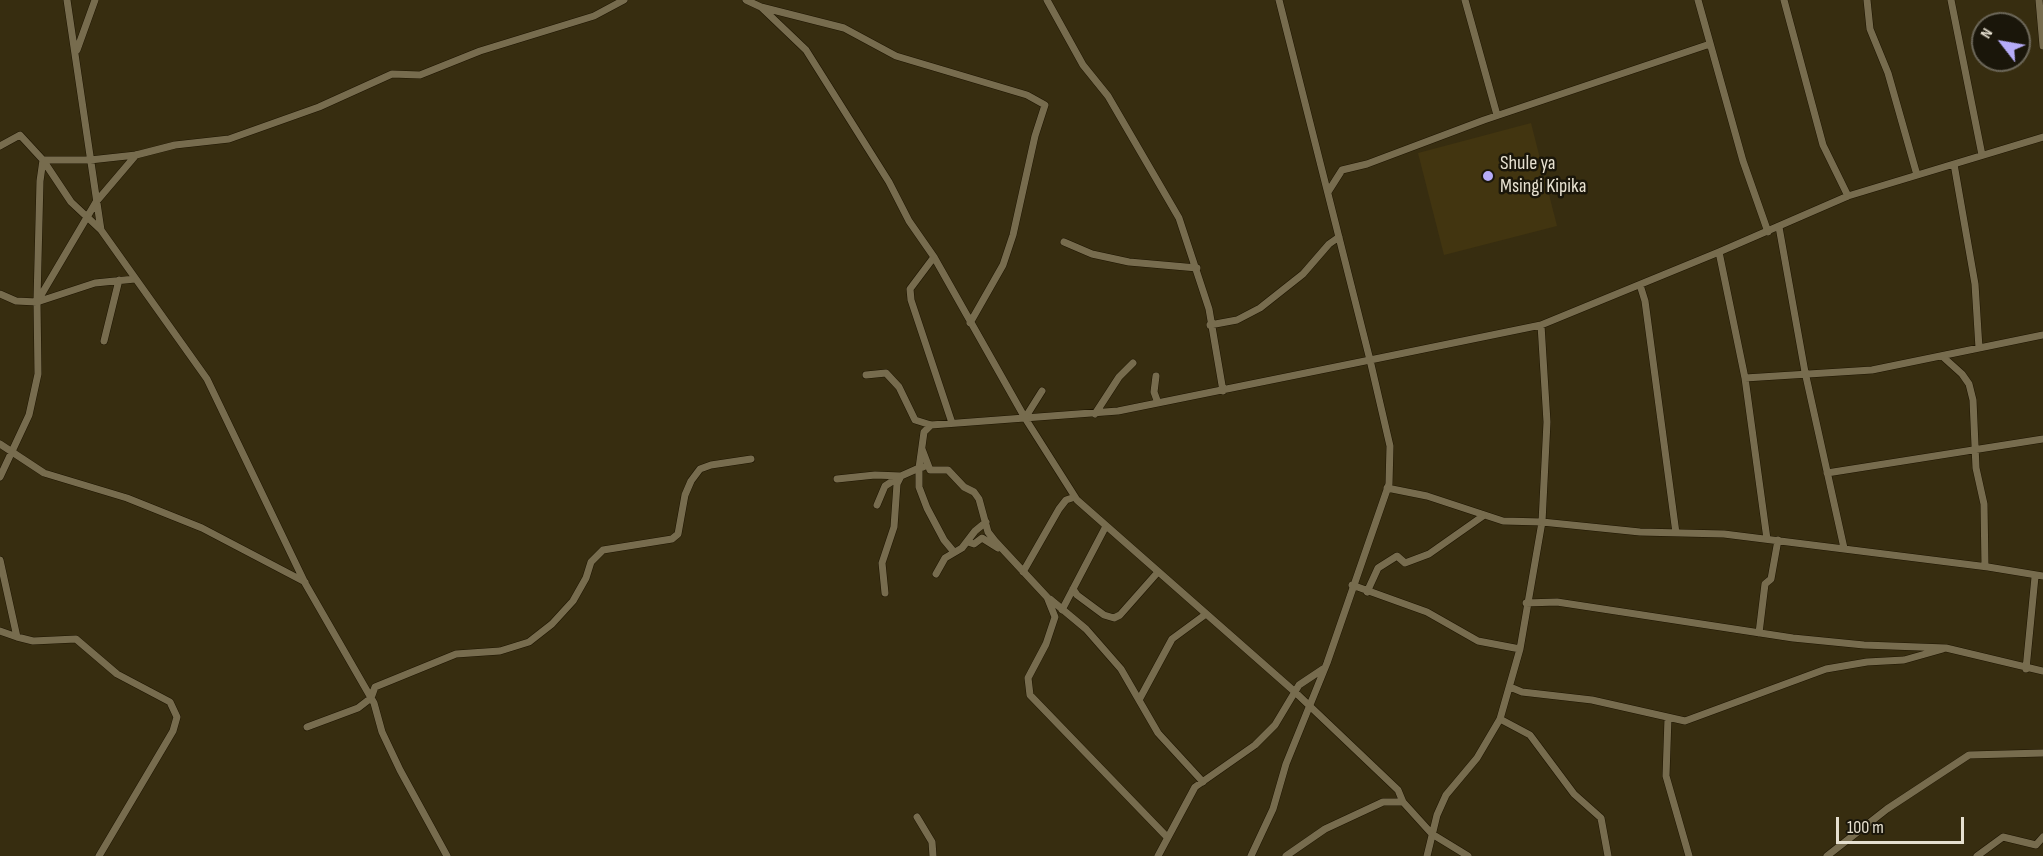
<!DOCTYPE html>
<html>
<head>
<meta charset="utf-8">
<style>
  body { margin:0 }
  #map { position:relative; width:2043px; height:856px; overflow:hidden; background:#372d10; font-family:"Sofia Sans Condensed",sans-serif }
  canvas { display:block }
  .north { position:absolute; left:1971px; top:12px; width:60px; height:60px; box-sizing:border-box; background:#1a160a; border:2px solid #6c6759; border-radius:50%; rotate:301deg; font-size:16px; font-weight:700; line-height:24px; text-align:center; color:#e6e0d0 }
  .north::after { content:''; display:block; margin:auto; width:21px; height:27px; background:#b6acf8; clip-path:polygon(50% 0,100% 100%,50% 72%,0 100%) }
  .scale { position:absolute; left:1836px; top:817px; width:128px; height:27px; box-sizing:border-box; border:3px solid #e6e0d0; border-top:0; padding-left:8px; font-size:18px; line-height:21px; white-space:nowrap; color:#e6e0d0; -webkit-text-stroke:4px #1a160a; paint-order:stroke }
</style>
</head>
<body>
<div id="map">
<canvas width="2043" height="856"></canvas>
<div class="north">N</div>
<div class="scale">100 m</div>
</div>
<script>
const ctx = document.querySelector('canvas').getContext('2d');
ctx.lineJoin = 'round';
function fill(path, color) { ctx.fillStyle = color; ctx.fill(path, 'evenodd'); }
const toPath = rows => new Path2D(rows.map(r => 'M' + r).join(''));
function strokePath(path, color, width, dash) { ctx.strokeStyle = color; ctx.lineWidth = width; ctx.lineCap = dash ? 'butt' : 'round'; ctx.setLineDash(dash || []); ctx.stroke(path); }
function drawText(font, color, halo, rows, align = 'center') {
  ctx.font = font + ' "Sofia Sans Condensed",sans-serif'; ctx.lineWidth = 5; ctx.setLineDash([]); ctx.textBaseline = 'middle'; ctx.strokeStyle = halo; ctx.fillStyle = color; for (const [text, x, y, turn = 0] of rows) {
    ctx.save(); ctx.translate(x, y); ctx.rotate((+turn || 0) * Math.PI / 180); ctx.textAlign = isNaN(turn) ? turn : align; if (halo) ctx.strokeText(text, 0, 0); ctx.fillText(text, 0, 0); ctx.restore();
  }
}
const built = toPath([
  [1531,123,1557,226,1444,255,1418,153]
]);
const minor = toPath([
  [67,0,101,230,207,379,305,583,374,703,382,732,400,770,447,856],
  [746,0,761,7,806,50,889,182,909,221,934,257,1025,418,1077,500,1295,692,1398,790,1403,802,1432,834,1468,856],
  [1047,0,1083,65,1108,96,1179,218,1209,309,1223,391],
  [1279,0,1370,360,1541,325,1719,252,1848,196,2043,137],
  [1465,0,1497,115],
  [1698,0,1743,161,1768,232],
  [1784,0,1823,145,1848,196],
  [1867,0,1870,29,1888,73,1917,175],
  [1951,0,1982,155],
  [2039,0,2043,46],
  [761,7,844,28,896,56,1027,95,1045,105,1035,136,1013,235,1003,265,970,323],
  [77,50,95,0],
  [0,146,20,135,43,160,90,160,136,155,175,145,229,139,319,107,392,74,420,75,480,51,594,16,624,0],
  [43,160,71,202,101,230],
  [1954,164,1975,284,1979,348],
  [1328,192,1342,170,1367,164,1484,120,1710,44],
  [1779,227,1805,372,1844,548],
  [1064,242,1092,254,1129,262,1197,268],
  [1719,252,1745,378,1767,539],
  [934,257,910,289,911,300,952,423],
  [1640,285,1645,301,1676,533],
  [0,294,16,301,37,302,95,283,135,279],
  [37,300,40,181,43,160],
  [1210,325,1237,320,1260,308,1303,274,1329,244,1339,237],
  [104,341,119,280],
  [1942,356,1962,374,1969,384,1973,400,1976,468,1984,504,1985,566],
  [866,375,886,373,899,387,915,420,931,425,1118,411,1370,360,1390,446,1389,484,1327,663,1286,764,1273,809,1251,856],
  [1156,376,1154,392,1158,403],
  [1745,378,1872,370,2043,335],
  [1095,414,1119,377,1133,363],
  [1025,418,1042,391],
  [0,444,44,473,127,498,202,528,305,582],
  [922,449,930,470,948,470,964,487,974,492,979,499,988,532,995,541,1047,597,1055,617,1046,644,1028,678,1030,695,1167,837],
  [923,467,919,468,919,487,927,508,944,540,954,552],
  [1827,473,2043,439],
  [0,477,29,415,38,374,37,302,96,202,136,155],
  [837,479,875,475,901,476],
  [1387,488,1427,496,1503,521,1542,522,1640,532,1724,534,1988,567,2043,576],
  [877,505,885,486,899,477],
  [968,542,974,544,982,538,998,548],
  [0,560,17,637,33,641,76,639,117,674,170,702,177,717,173,731,99,856],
  [1023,572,1059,509,1066,500,1075,497],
  [936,574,945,558,962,548,975,531,986,522],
  [1352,585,1427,612,1478,641,1520,649],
  [1073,589,1077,595,1104,615,1114,618,1120,615,1158,572],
  [1367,592,1378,568,1397,556,1405,563,1429,554,1483,516],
  [885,593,882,563,894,527,897,484,901,476,919,468,924,432,931,425],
  [1050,599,1086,629,1121,669,1158,733,1203,782],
  [1526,603,1557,602,1793,638,1864,645,1946,648,2043,671],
  [1062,610,1106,526],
  [0,631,17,637],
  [1759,633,1765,584,1771,579,1778,540],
  [2026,669,2035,577],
  [1510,687,1522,692,1592,700,1685,721,1826,669,1867,662,1904,660,1943,649],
  [1139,700,1172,639,1206,614],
  [1668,718,1666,776,1689,856],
  [1500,719,1530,735,1574,794,1601,818,1608,856],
  [307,727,358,708,371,698,375,687,456,654,500,651,529,642,552,624,573,601,586,578,591,562,603,550,672,539,678,534,685,495,691,481,700,469,711,465,751,459],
  [917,817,932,842,933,856],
  [1158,856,1195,787,1255,745,1275,725,1299,685,1323,669],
  [1286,856,1325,829,1383,802,1403,802],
  [1427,856,1437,815,1446,795,1477,758,1500,719,1520,649,1542,522,1547,422,1541,325],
  [1827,856,1887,809,1969,755,2043,753],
  [1977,856,2003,837,2036,845,2043,837]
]);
const markers = [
  [1488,176,6,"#b6acf8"]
];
const poiNames = [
  ["Shule ya",1500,164],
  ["Msingi Kipika",1500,187]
];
fill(built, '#423510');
strokePath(minor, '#1e1500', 8);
strokePath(minor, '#776c4e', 7);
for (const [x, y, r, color] of markers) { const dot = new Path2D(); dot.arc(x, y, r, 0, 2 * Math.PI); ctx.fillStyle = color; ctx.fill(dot); strokePath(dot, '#1a160a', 2); }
drawText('20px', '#e6e0d0', '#1a160a', poiNames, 'left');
</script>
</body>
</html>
